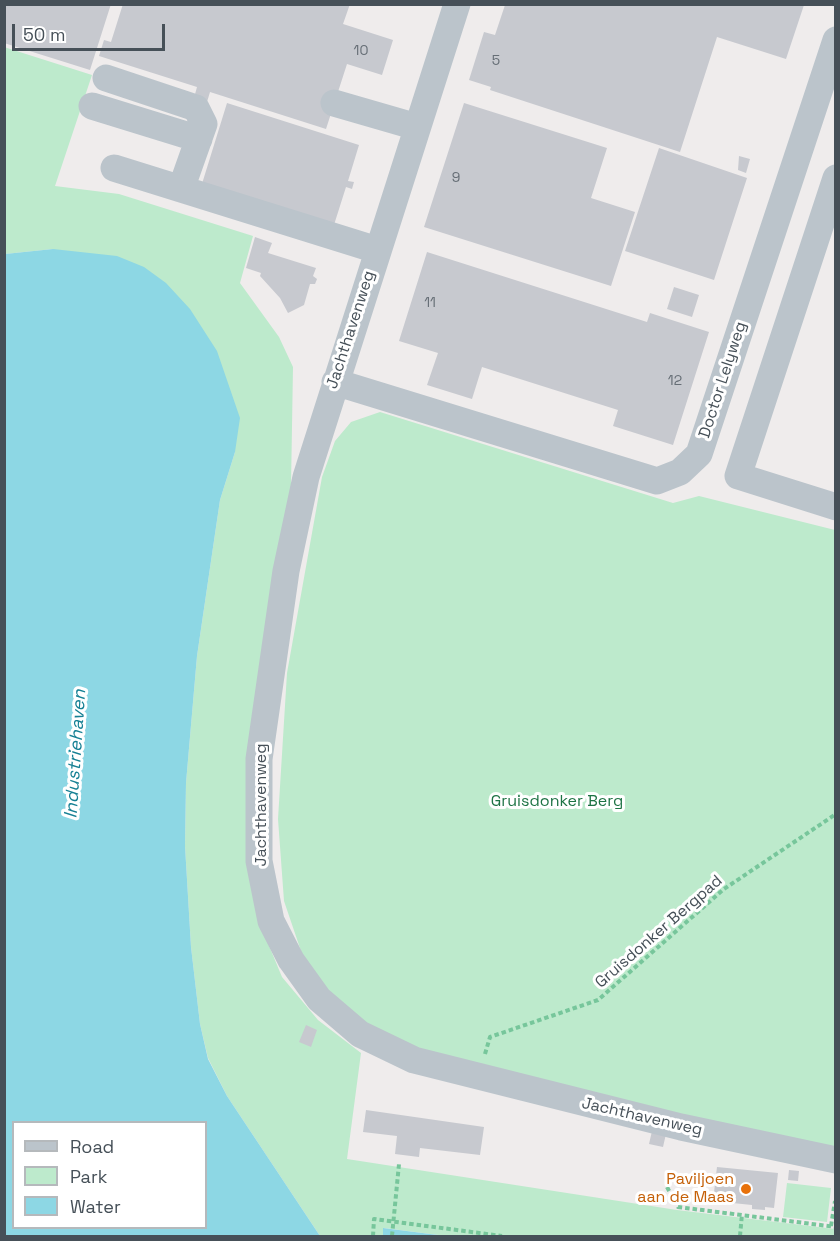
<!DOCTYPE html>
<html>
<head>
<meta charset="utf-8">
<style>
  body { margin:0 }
  #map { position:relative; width:840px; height:1241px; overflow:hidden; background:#efecec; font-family:"Space Grotesk",sans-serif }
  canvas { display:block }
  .frame { position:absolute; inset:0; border:6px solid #465058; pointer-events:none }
  .legend { position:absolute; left:12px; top:1121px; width:195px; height:108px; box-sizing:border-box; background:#fff; border:2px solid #b5b9bc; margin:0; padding:8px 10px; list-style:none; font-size:18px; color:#465058 }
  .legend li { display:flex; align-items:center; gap:12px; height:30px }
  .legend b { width:30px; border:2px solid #b5b9bc }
  .scale { position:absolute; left:12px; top:24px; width:153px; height:27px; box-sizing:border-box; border:3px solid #465058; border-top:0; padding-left:8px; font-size:18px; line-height:21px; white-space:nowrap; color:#465058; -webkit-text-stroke:4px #fff; paint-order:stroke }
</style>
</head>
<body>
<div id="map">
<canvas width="840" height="1241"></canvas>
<div class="frame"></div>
<ul class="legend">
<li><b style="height:8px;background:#bbc4cb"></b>Road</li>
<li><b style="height:16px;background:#bdeacc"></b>Park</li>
<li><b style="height:16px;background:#8dd7e4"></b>Water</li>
</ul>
<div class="scale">50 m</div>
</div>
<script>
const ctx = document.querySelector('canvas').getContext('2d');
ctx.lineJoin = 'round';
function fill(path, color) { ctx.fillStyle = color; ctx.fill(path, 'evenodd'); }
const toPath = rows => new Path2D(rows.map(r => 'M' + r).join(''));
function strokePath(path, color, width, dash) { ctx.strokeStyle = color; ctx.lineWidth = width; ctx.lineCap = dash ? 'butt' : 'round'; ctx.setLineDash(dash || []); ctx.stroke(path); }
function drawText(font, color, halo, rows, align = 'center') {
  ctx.font = font + ' "Space Grotesk",sans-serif'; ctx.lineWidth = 6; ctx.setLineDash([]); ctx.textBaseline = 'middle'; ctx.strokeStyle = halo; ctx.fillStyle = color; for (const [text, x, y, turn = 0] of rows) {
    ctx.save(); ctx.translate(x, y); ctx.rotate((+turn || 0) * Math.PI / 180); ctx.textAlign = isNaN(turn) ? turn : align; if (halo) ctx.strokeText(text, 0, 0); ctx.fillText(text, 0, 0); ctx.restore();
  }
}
const green = toPath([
  [4,47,92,75,55,186,119,194,253,236,240,283,279,337,293,367,291,486,258,919,282,977,318,1020,361,1053,347,1159,677,1210,835,1229,835,1236,446,1236,384,1228,383,1236,320,1236,227,1096,208,1058,200,1024,191,947,185,846,186,783,197,656,220,500,235,452,53,249,5,254],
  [380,412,673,503,699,496,835,530,835,1151,417,1051,367,1026,333,1000,302,954,284,901,278,819,287,673,322,477,335,441,351,422],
  [787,1183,831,1188,827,1222,783,1217]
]);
const water = toPath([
  [53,249,117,256,144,267,166,283,190,309,217,351,240,418,235,452,220,500,197,656,186,783,185,846,191,947,200,1024,208,1059,227,1096,320,1236,5,1236,5,254],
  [14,1122,206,1122,206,1228,14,1228],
  [383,1228,446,1236,383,1236]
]);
const building = toPath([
  [4,4,111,4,90,70,4,43],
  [123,4,350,4,343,24,393,40,382,75,347,64,326,129,210,92,207,102,194,98,197,87,99,56,104,40,111,42],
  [505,5,804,5,786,59,717,37,680,152,490,90,491,87,469,80,484,32,495,35],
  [227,103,359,145,348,181,354,182,352,189,346,187,333,228,201,187],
  [464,103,607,148,591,198,635,212,611,286,424,227],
  [659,148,747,178,714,280,625,251],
  [739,156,750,159,746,173,738,170],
  [255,237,272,243,268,253,316,268,313,276,317,279,315,284,310,284,304,305,288,313,280,298,260,276,261,273,246,268],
  [427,252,647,322,650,313,709,332,673,445,613,426,618,410,482,367,472,399,427,385,438,353,399,341],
  [674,287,699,295,692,317,667,309],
  [306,1025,317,1030,311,1047,299,1042],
  [366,1110,484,1127,480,1155,420,1148,419,1157,395,1154,397,1136,363,1132],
  [652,1131,666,1134,663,1147,649,1144],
  [717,1167,778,1173,774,1208,765,1207,765,1210,752,1209,752,1205,713,1201],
  [789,1170,799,1171,798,1181,788,1180]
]);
const path = toPath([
  [485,1054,490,1037,598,1000,724,889,836,814],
  [667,1187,678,1207,836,1227],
  [831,1226,835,1201],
  [373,1236,374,1219,502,1236],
  [392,1236,399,1164],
  [740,1236,742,1214]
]);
const minor = toPath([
  [457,4,306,477,286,571,259,759,259,861,271,921,291,960,319,999,360,1034,414,1060,681,1127,836,1160],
  [106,78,196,108,204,124,181,189],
  [334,103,417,127],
  [92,106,199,139],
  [114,168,377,250],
  [836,178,738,476,836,507],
  [335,382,657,481,680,472,699,454,836,40]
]);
const markers = [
  [746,1189,6,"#e8710a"]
];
const numberNames = [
  ["10",361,51],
  ["5",496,61],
  ["9",456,178],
  ["11",430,303],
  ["12",675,381]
];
const streetNames = [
  ["Jachthavenweg",351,330,-72],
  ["Doctor Lelyweg",723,380,-72],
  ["Jachthavenweg",262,805,-90],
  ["Gruisdonker Bergpad",659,932,-41],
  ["Jachthavenweg",642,1117,13]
];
const parkNames = [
  ["Gruisdonker Berg",557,802]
];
const foodNames = [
  ["Paviljoen",734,1180],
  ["aan de Maas",734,1198]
];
const waterNames = [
  ["Industriehaven",76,754,-86]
];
fill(green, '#bdeacc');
fill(water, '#8dd7e4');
fill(building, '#c7c9cf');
strokePath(path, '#77c69b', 4, [4.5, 3]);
strokePath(minor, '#bbc4cb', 27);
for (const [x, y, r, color] of markers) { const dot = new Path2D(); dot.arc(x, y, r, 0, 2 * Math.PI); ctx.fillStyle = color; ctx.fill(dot); strokePath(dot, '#fff', 2); }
drawText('14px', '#666e76', null, numberNames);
drawText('16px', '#465058', '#fff', streetNames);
drawText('16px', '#1d7344', '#fff', parkNames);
drawText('16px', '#c56008', '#fff', foodNames, 'right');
drawText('italic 18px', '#168094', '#fff', waterNames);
</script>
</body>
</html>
